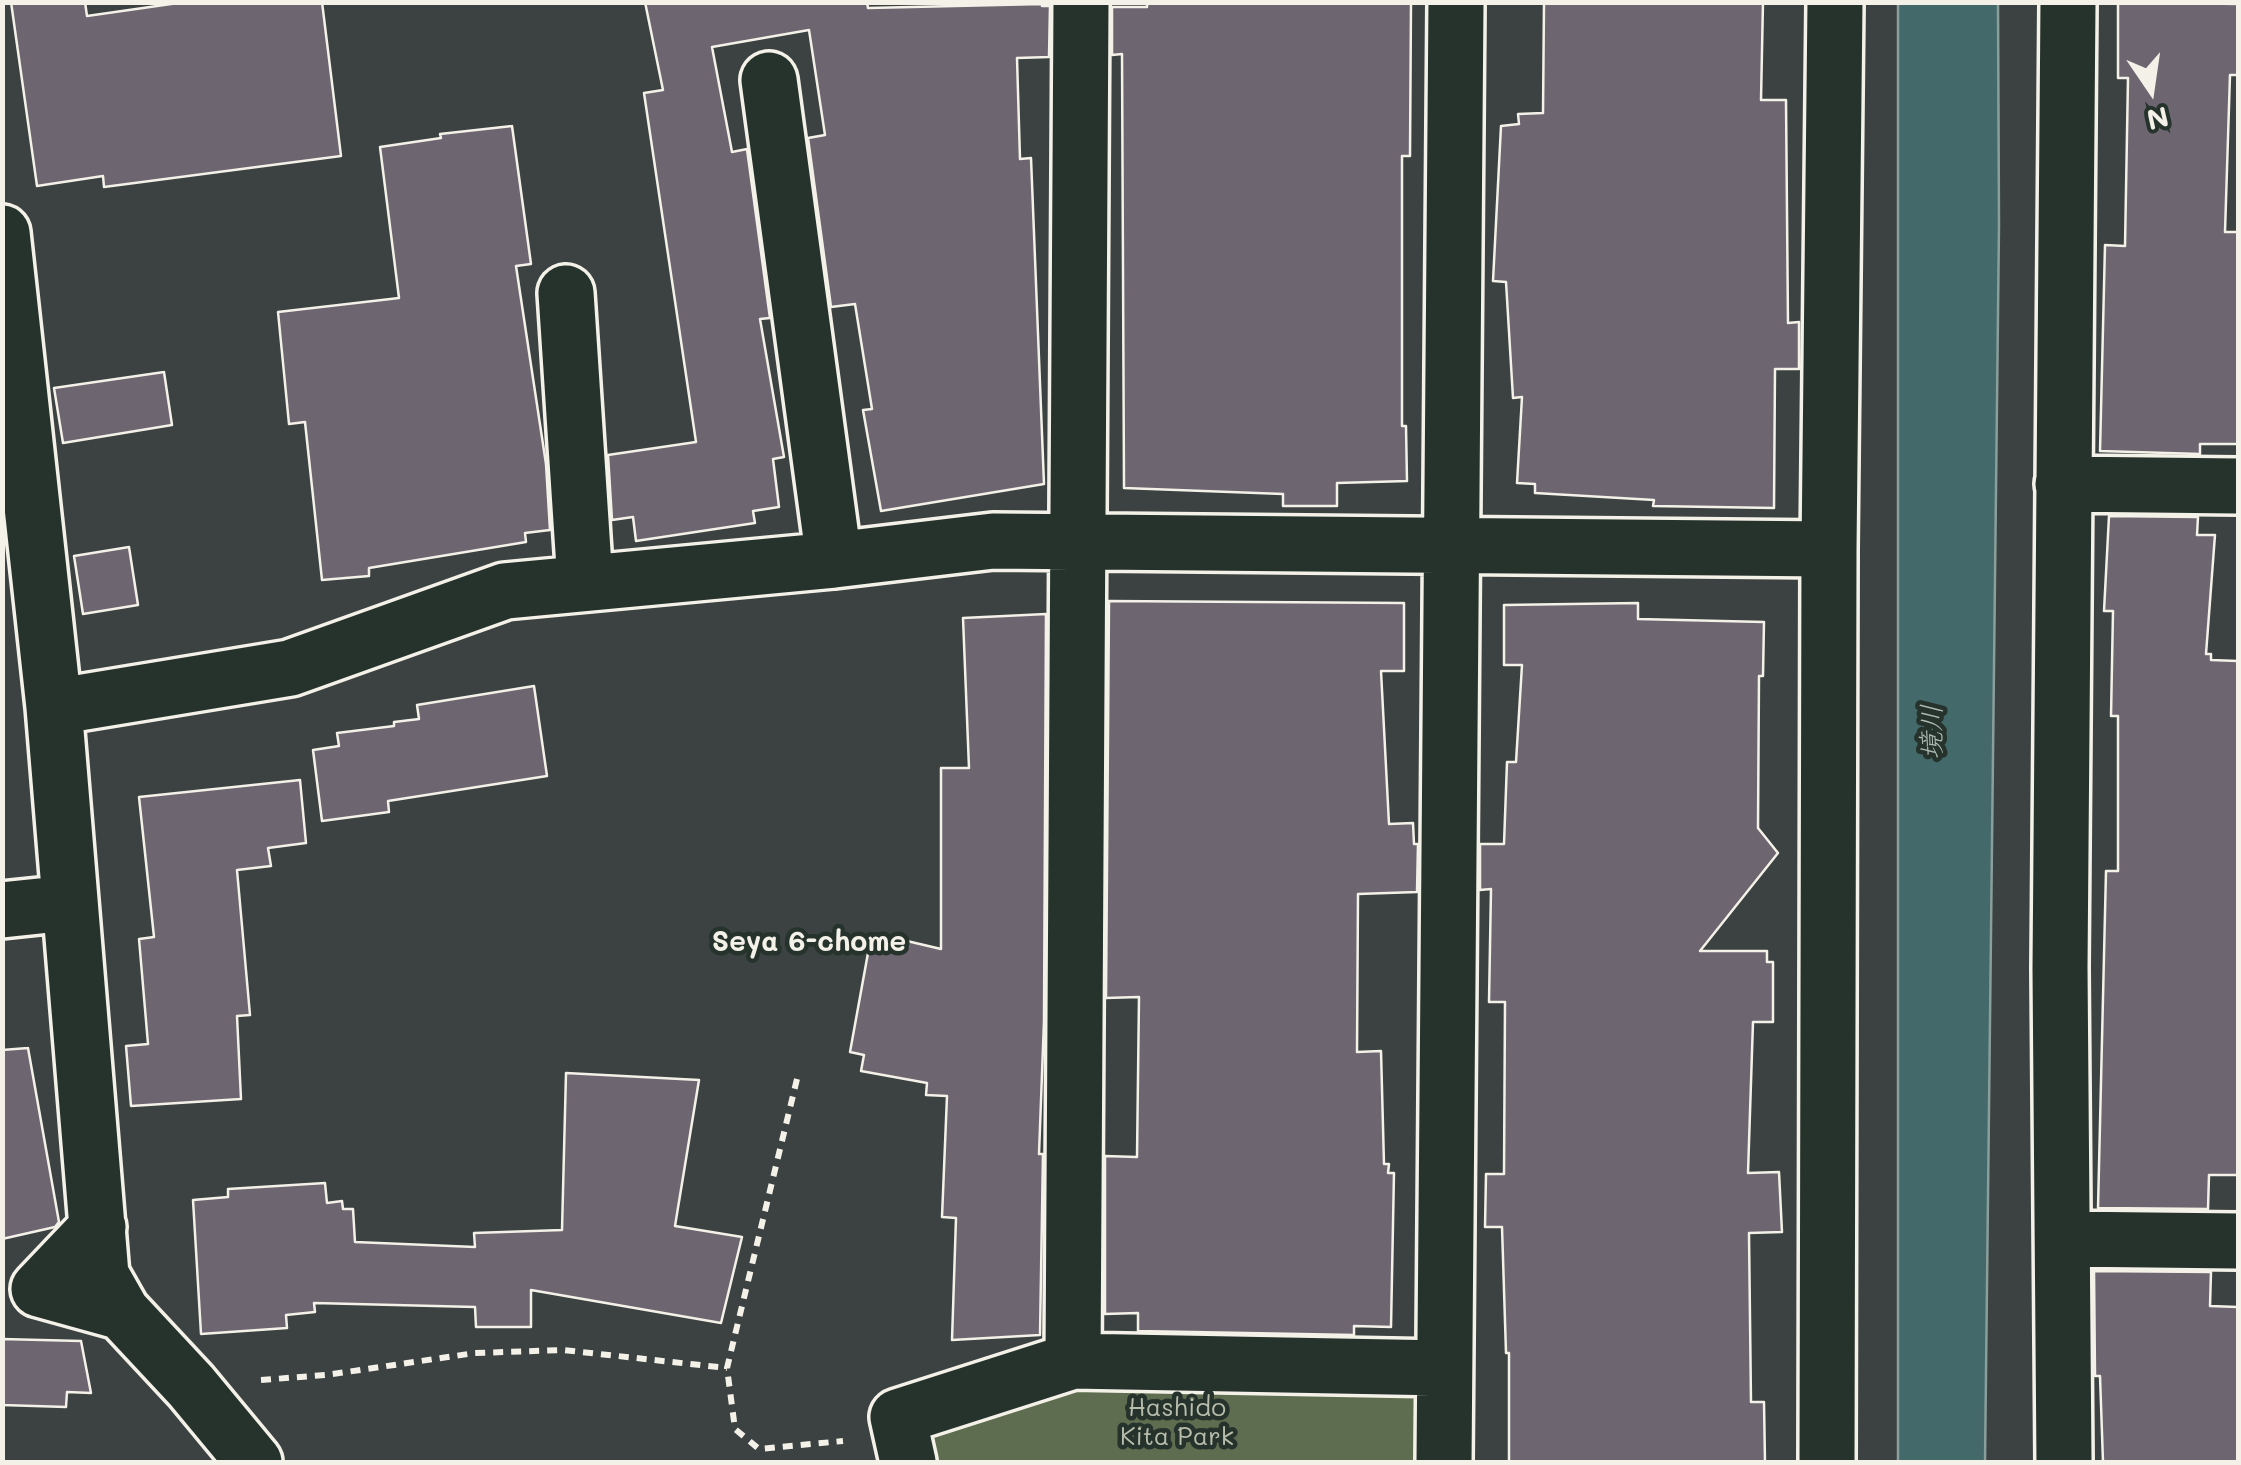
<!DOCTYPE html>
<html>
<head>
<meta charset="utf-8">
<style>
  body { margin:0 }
  #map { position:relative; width:2241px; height:1465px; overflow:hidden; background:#3b4241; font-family:Mali,sans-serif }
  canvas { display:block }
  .frame { position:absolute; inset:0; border:5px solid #f4f1e8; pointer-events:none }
  .north { position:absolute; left:2101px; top:40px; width:100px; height:100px; -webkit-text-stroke:8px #26332d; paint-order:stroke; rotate:167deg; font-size:28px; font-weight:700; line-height:40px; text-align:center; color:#f4f1e8 }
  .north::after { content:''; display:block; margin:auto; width:35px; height:45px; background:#f4f1e8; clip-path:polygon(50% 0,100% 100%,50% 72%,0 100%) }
</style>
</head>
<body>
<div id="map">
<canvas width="2241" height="1465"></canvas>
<div class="frame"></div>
<div class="north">N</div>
</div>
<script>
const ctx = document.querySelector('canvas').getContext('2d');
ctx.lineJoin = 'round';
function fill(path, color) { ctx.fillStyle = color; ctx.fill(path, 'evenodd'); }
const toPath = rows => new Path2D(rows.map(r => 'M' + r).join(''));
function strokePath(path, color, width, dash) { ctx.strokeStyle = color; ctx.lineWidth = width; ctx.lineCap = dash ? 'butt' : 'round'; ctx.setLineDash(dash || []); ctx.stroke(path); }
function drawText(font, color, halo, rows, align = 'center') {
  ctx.font = font + ' Mali,"Klee One",sans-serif'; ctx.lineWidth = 9; ctx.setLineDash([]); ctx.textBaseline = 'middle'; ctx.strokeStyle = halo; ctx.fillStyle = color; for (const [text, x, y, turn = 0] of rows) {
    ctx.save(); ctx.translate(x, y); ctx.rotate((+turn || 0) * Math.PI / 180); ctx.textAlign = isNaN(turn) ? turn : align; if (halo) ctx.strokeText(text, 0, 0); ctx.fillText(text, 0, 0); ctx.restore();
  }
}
const green = toPath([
  [1054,1382,1411,1386,1425,1421,1423,1462,933,1462,929,1441,939,1422]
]);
const water = toPath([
  [1898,3,1998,3,1999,225,1985,1462,1898,1462,1898,3]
]);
const building = toPath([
  [11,2,85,2,87,16,185,2,322,2,341,156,104,187,103,176,37,186,11,2],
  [645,2,867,2,868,8,1042,4,1042,6,1050,6,1049,57,1017,58,1020,159,1031,158,1044,484,881,511,863,410,872,409,855,304,831,307,808,138,825,135,809,30,712,47,732,152,747,149,770,318,760,319,784,457,773,459,779,507,753,511,755,523,636,541,633,517,612,520,608,455,696,442,644,93,663,90,645,2],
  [1147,2,1411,2,1410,156,1402,156,1402,426,1406,426,1407,481,1337,483,1337,506,1283,506,1283,494,1124,488,1122,54,1112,55,1112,7,1147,7,1147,2],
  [1544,2,1763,2,1761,100,1786,100,1788,323,1799,322,1799,369,1775,369,1774,508,1653,506,1654,500,1535,493,1535,484,1517,483,1522,397,1513,398,1506,282,1493,281,1501,126,1519,124,1518,114,1543,113,1544,2],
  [2118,2,2238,4,2238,75,2230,75,2225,232,2238,232,2238,444,2200,444,2200,454,2100,451,2105,245,2125,246,2128,78,2118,78,2118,2],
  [512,126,531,264,516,266,546,464,550,530,525,533,526,542,369,568,369,576,322,580,305,422,289,424,278,312,399,298,380,147,441,138,440,134,512,126],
  [164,372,172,425,63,443,54,388,164,372],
  [2109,516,2198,517,2197,535,2215,535,2206,654,2211,654,2211,660,2238,661,2238,1175,2209,1175,2208,1209,2098,1208,2106,871,2118,871,2118,716,2111,716,2113,611,2104,611,2109,516],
  [129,547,138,605,83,614,74,556,129,547],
  [1109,601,1404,603,1404,671,1381,671,1389,824,1413,823,1414,844,1418,844,1417,892,1358,894,1357,1052,1381,1051,1384,1164,1389,1164,1388,1173,1394,1173,1391,1327,1354,1326,1354,1335,1138,1331,1138,1313,1105,1314,1105,1156,1137,1157,1139,997,1106,998,1109,601],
  [1638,603,1638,619,1764,622,1763,676,1759,676,1758,828,1778,853,1700,951,1767,951,1767,962,1773,962,1773,1022,1753,1022,1748,1173,1779,1172,1782,1232,1749,1233,1751,1402,1764,1402,1765,1462,1509,1462,1509,1353,1506,1353,1502,1227,1485,1227,1486,1174,1504,1174,1505,1002,1489,1002,1491,889,1480,890,1480,844,1504,844,1507,762,1516,762,1522,665,1504,665,1504,605,1638,603],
  [1046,614,1044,1021,1039,1154,1043,1154,1040,1335,952,1340,956,1218,942,1217,947,1096,926,1095,927,1083,861,1071,864,1055,850,1052,870,942,887,947,890,937,941,949,941,768,969,768,963,618,1046,614],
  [534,686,547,776,388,801,389,812,322,821,313,750,339,746,337,733,394,726,394,722,419,719,417,705,534,686],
  [300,780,306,843,268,848,271,866,237,870,250,1015,237,1016,241,1099,131,1106,126,1046,148,1044,139,939,154,937,139,797,300,780],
  [28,1048,59,1222,55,1227,2,1239,2,1050,28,1048],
  [566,1073,699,1080,675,1226,742,1237,721,1323,531,1290,531,1327,476,1327,475,1307,314,1303,315,1312,286,1315,287,1328,201,1334,193,1200,228,1197,228,1189,325,1183,327,1203,342,1201,343,1209,353,1209,355,1242,475,1247,474,1233,562,1230,566,1073],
  [2094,1271,2211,1272,2210,1306,2238,1307,2238,1462,2103,1462,2100,1376,2095,1376,2094,1271],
  [2,1339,81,1341,91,1393,67,1392,66,1407,2,1405,2,1339]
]);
const path = toPath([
  [797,1079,727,1368,735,1429,759,1449,843,1441],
  [261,1380,326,1375,475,1353,563,1350,727,1368]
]);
const minor = toPath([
  [769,80,834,560],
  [2,233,54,707,101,1275,122,1312,191,1386,254,1462],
  [566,293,585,582],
  [2063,484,2238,486],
  [54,707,290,668,505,591,834,560,993,541,1829,549],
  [2,910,68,903],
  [98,1227,39,1289,122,1312],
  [2064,1239,2238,1241],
  [1073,1361,1444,1368],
  [908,1462,898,1417,1073,1361,1081,2],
  [1444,1462,1456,2],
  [1827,1462,1829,549,1835,2],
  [2064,1462,2060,968,2068,2]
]);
const parkNames = [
  ["Hashido",1177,1408],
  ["Kita Park",1177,1437]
];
const waterNames = [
  ["境川",1932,732,-90]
];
const neighbourhoodNames = [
  ["Seya 6-chome",809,942]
];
fill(green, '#5e6d4f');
fill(water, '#44696a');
strokePath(water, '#8a9f9c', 2.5);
fill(building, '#6d6670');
strokePath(building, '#f4f1e8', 2.5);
strokePath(minor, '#f4f1e8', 62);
strokePath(path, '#f4f1e8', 6, [10, 8]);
strokePath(minor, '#26332d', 55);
drawText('25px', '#b8bcab', '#26332d', parkNames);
drawText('italic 28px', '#aebbb6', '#26332d', waterNames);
drawText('bold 28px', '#f4f1e8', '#26332d', neighbourhoodNames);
</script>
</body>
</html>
